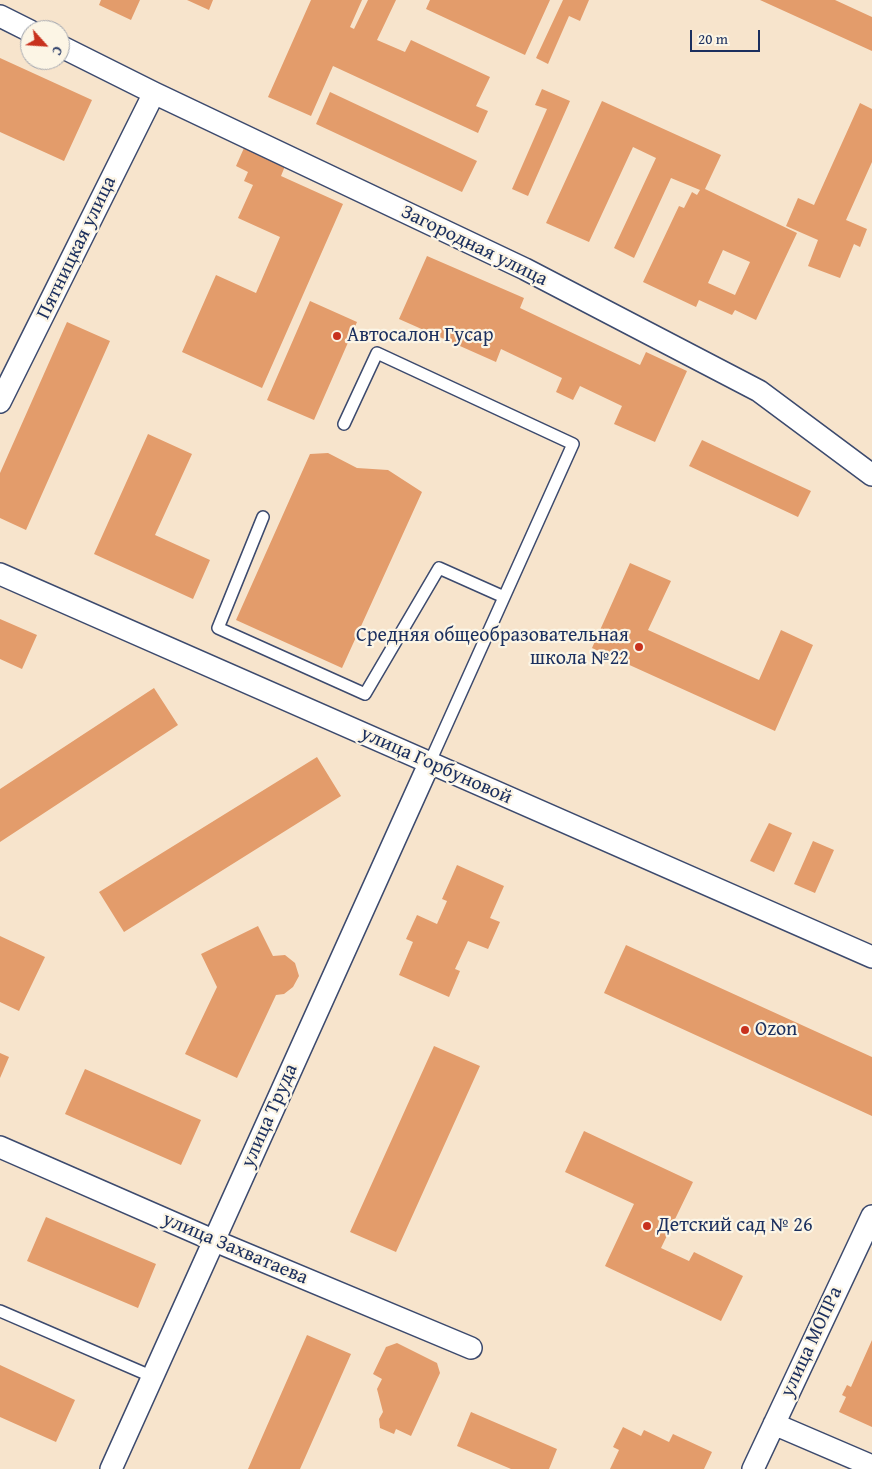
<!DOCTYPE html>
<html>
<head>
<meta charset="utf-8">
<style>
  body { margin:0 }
  #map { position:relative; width:872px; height:1469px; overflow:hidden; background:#f7e4cc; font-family:"Gentium Book Plus",serif }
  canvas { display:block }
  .north { position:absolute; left:20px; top:20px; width:50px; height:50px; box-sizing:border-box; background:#fcf5e5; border:1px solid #a2a6af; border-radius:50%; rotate:116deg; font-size:14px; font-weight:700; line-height:20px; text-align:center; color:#1b2f5e }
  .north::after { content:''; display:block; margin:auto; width:18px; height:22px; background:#c8321e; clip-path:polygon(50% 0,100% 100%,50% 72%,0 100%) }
  .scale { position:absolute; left:690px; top:30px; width:70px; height:22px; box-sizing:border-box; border:2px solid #1b2f5e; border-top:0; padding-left:6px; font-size:15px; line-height:18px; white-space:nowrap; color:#1b2f5e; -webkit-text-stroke:4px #fcf5e5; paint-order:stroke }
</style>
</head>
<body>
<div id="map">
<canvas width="872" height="1469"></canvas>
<div class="north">С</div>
<div class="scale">20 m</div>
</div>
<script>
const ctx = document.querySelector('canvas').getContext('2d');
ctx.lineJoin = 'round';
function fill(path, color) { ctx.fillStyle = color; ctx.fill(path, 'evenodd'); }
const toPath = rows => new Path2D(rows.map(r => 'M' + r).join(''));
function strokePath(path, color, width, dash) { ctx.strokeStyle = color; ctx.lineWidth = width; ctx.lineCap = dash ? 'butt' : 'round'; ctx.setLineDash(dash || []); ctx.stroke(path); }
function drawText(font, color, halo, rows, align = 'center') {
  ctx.font = font + ' "Gentium Book Plus",serif'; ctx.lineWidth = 4.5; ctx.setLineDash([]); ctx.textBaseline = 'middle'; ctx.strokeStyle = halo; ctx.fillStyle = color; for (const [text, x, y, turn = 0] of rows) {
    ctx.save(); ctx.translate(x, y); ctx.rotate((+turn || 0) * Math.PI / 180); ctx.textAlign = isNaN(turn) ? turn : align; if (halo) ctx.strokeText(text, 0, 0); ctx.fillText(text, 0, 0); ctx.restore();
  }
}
const building = toPath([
  [101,0,140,0,131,20,99,5],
  [187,0,213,0,209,10],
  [311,0,362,0,350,27,354,29,368,0,396,0,377,40,405,52,411,40,490,77,476,106,488,111,478,133,333,66,311,116,268,97],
  [430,0,550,0,525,55,426,9],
  [563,0,589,0,580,21,569,16,548,64,536,58],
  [760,0,835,0,872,17,872,51],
  [0,58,92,100,64,161,0,132],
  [542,89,570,101,528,196,512,189,547,109,535,105],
  [330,92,477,161,462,192,316,124],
  [602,101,721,155,705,189,797,233,756,320,735,310,732,315,699,300,696,307,643,282,679,206,684,208,692,192,697,195,700,190,671,178,634,258,614,248,656,158,633,147,589,242,546,223],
  [723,250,750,262,735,295,708,283],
  [860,103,872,109,872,162,846,220,867,229,860,247,854,244,840,278,808,266,818,240,786,226,798,198,814,205],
  [244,148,285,166,281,176,343,204,262,388,182,352,216,275,256,293,280,237,238,218,253,185,244,181,248,172,236,166],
  [427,256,524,298,520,308,640,365,646,352,687,371,655,442,614,424,622,406,580,386,573,400,556,392,562,378,501,349,496,362,399,319],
  [310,301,357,322,314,420,267,400],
  [67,322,110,341,26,530,0,518,0,473],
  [148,434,192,454,155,535,210,560,193,599,94,554],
  [702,440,811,491,798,517,689,466],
  [328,453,357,468,388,470,422,492,342,668,236,620,310,454],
  [630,563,671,581,648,630,759,680,781,630,813,645,775,731,592,648],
  [0,619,37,635,22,669,0,659],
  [154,688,178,725,0,842,0,789],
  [317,757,341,796,124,932,99,892],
  [769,823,792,833,774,872,750,861],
  [813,841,834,850,815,893,794,884],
  [457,865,504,886,490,918,500,922,488,949,468,941,455,969,460,971,449,997,399,975,413,942,406,939,417,915,437,924,447,901,442,899],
  [258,926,273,956,285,955,295,963,299,976,293,987,284,994,276,995,237,1078,185,1054,217,987,201,954],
  [0,936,45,957,19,1011,0,1002],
  [626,945,872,1057,872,1116,604,993],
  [434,1046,480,1066,396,1252,350,1232],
  [0,1053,9,1057,0,1078],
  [85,1069,201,1120,181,1165,65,1114],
  [584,1131,693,1182,661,1248,689,1261,694,1252,743,1276,721,1321,605,1266,634,1204,565,1172],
  [46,1217,156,1264,138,1308,27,1261],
  [307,1335,351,1354,300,1469,248,1469],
  [872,1340,872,1427,839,1412,846,1397,842,1395,847,1385,851,1387],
  [397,1343,437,1363,440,1373,411,1436,396,1429,394,1434,380,1428,379,1419,383,1412,377,1389,382,1379,373,1374,386,1347],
  [0,1365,75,1400,56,1442,0,1417],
  [471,1412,557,1449,549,1469,511,1469,457,1446],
  [623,1427,641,1436,644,1430,669,1442,673,1434,712,1452,704,1469,610,1469,619,1450,613,1447]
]);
const service = toPath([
  [344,424,377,353,573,444,429,764],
  [263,517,218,628,365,694,439,568,504,597],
  [0,1311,153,1377]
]);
const minor = toPath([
  [0,16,30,31],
  [60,46,154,93,525,269,759,391,872,475],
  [0,402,154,93],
  [0,574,872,957],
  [0,1147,215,1241,471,1348],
  [774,1424,872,1466],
  [111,1469,429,764],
  [753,1469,872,1216]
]);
const markers = [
  [337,336,5,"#c8321e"],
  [639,647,5,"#c8321e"],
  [745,1030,5,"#c8321e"],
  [647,1226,5,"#c8321e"]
];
const streetNames = [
  ["Загородная улица",474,246,26],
  ["Пятницкая улица",77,248,-64],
  ["улица Горбуновой",436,766,24],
  ["улица Труда",270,1116,-66],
  ["улица Захватаева",235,1249,23],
  ["улица МОПРа",812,1342,-65]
];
const poiNames = [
  ["Автосалон Гусар",347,336],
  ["Средняя общеобразовательная",629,636,"right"],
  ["школа №22",629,659,"right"],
  ["Ozon",755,1030],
  ["Детский сад № 26",657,1226]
];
fill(building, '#e39c6b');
strokePath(service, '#3c4a6e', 14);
strokePath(minor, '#3c4a6e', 24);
strokePath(service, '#fff', 11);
strokePath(minor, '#fff', 21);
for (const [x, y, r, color] of markers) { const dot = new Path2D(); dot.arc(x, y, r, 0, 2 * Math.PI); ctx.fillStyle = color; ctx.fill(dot); strokePath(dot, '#fcf5e5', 2); }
drawText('20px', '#1b2f5e', '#fcf5e5', streetNames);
drawText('20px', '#1b2f5e', '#fcf5e5', poiNames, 'left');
</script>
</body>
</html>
